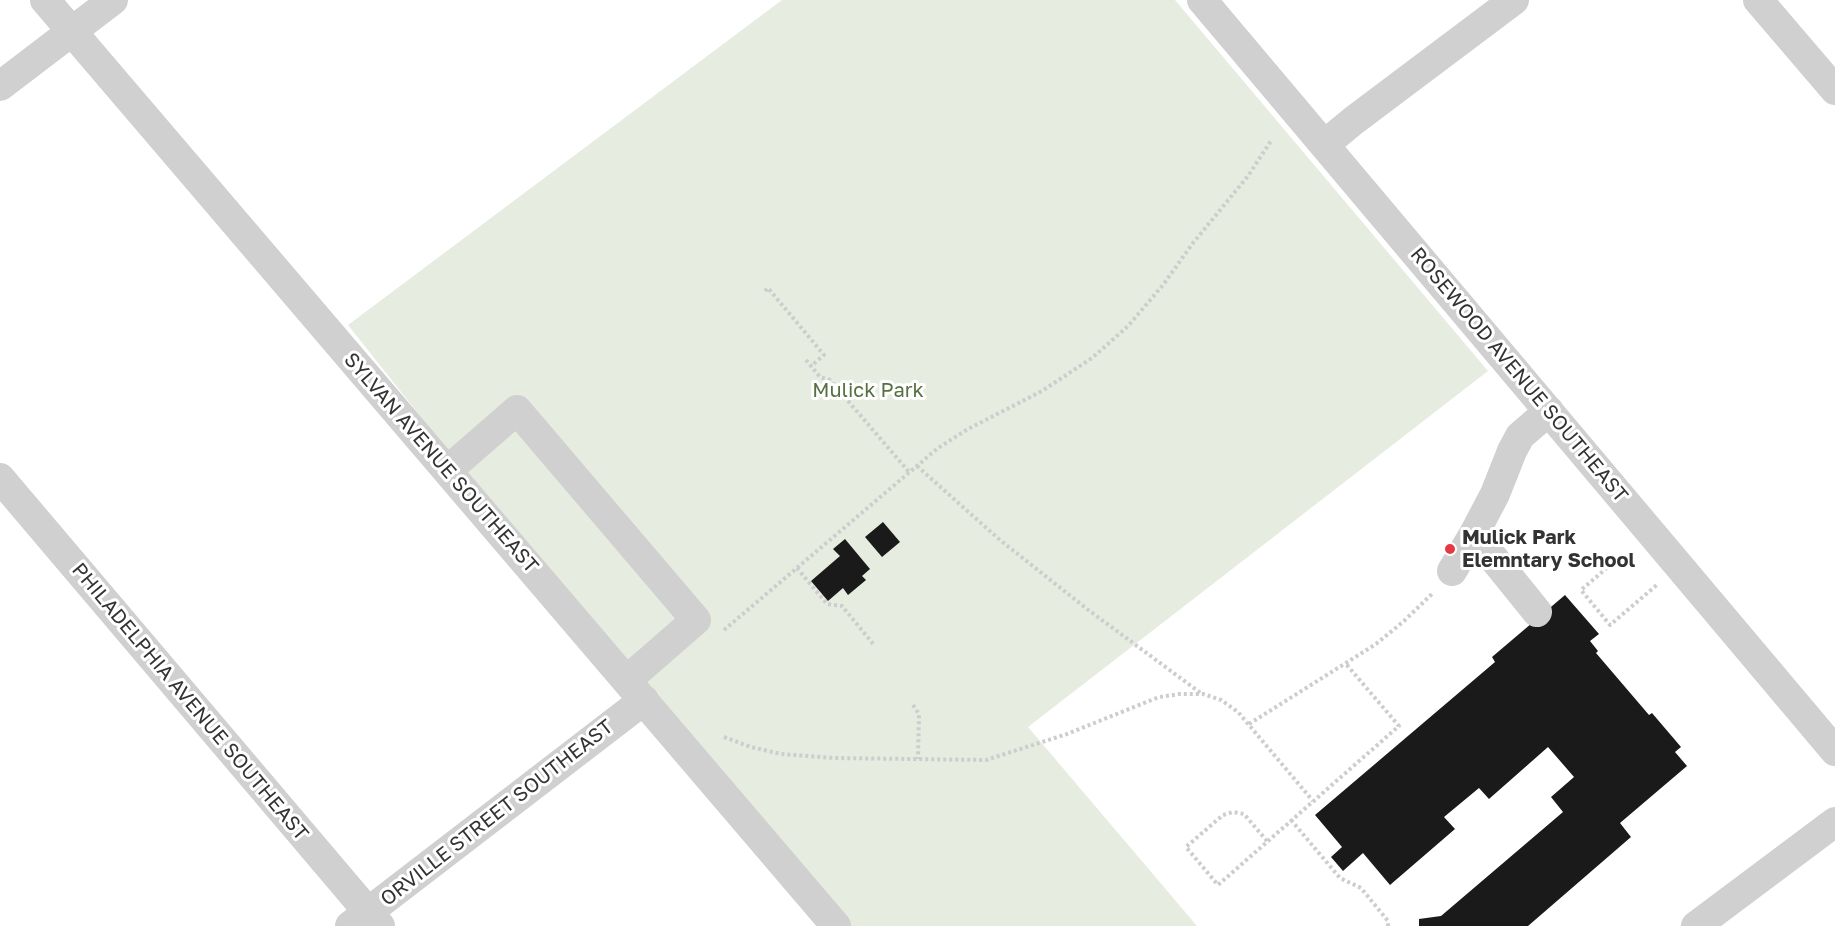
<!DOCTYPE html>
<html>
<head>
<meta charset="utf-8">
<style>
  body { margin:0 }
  canvas { display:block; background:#fff }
</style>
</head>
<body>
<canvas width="1835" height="926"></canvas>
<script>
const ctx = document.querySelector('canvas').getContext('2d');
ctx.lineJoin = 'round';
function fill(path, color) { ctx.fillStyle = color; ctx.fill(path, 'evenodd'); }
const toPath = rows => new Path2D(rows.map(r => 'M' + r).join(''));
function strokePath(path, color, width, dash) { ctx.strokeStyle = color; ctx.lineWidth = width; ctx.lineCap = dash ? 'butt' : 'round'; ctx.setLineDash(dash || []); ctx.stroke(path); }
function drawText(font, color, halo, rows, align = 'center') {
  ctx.font = font + ' "Golos Text",sans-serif'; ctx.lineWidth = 6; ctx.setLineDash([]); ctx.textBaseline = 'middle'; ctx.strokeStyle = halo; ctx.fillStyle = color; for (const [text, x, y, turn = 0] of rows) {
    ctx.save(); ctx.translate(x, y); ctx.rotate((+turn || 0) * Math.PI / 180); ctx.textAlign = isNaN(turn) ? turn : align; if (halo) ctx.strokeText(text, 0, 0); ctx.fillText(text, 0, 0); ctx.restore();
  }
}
const green = toPath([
  [782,0,1175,0,1488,371,1028,727,1197,926,845,926,669,730,348,325]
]);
const building = toPath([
  [883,522,900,542,882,557,865,537],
  [845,539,870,569,862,576,866,580,848,595,843,588,828,601,811,581,840,556,833,549],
  [1565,595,1599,634,1590,641,1598,651,1596,653,1649,715,1652,713,1681,747,1675,752,1687,766,1620,823,1631,837,1528,926,1419,926,1419,919,1441,916,1563,812,1551,797,1574,777,1548,747,1489,799,1479,788,1444,817,1455,829,1390,885,1363,853,1343,871,1331,857,1342,847,1315,815,1495,662,1492,657]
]);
const path = toPath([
  [765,291,768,288,824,355,811,366],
  [806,360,820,377,830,380,909,472],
  [917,466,1000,540,1087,609,1202,694],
  [1621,556,1581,590,1610,625,1658,584],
  [797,568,827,604,842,606,874,645],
  [724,630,938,448,968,429,1042,391,1092,358,1128,326,1163,285,1193,243,1248,176,1271,141],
  [913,705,919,714,918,759],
  [1249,724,1376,644,1404,621,1434,592],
  [724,737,751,747,781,754,834,758,986,760,1067,734,1159,697,1180,694,1203,694,1221,700,1238,712,1313,801],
  [1291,820,1340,878,1361,888,1388,921,1388,926],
  [1267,841,1244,814,1233,812,1223,815,1186,847,1218,885,1399,726,1346,664]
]);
const minor = toPath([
  [45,0,836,926],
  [1202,0,1835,751],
  [1758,0,1835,90],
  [0,86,113,0],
  [1324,145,1353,121,1514,0],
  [448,470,517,410,696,620,627,680],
  [0,478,380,926],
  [1474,534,1537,612],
  [1452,571,1474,534,1495,494,1512,451,1520,436,1549,411],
  [350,926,644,700],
  [1696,926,1835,822]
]);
const markers = [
  [1450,549,6,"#e63946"]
];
const streetNames = [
  ["ROSEWOOD AVENUE SOUTHEAST",1519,375,50],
  ["SYLVAN AVENUE SOUTHEAST",441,463,49],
  ["PHILADELPHIA AVENUE SOUTHEAST",190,702,50],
  ["ORVILLE STREET SOUTHEAST",497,813,-38]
];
const parkNames = [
  ["Mulick Park",868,391]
];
const poiNames = [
  ["Mulick Park",1462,538],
  ["Elemntary School",1462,561]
];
fill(green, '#e6ecdf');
fill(building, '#1a1a1a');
strokePath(path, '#cdcdcd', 4, [3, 3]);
strokePath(minor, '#d0d0d0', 30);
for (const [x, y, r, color] of markers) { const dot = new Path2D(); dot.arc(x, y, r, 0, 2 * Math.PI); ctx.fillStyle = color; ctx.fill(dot); strokePath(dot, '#fff', 2); }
drawText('20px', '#333', '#fff', streetNames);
drawText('20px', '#56703f', '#fff', parkNames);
drawText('bold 20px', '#333', '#fff', poiNames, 'left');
</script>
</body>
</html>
